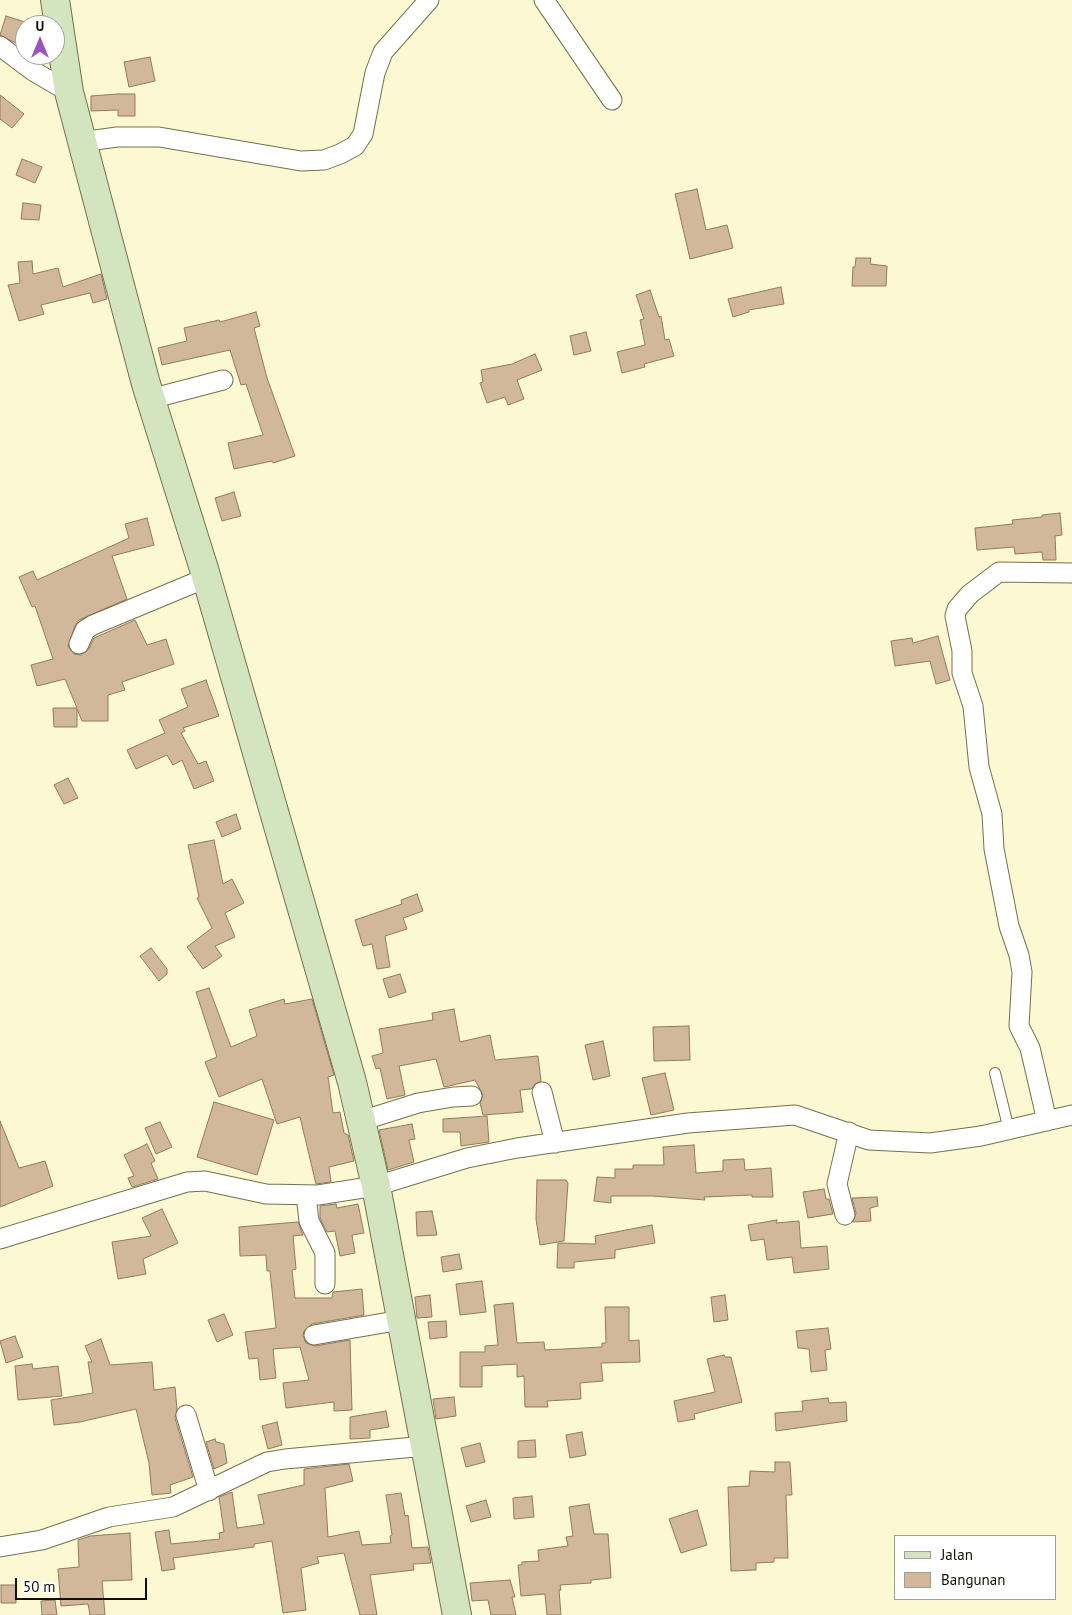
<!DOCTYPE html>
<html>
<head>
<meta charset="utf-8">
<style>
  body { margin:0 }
  #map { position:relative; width:1072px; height:1615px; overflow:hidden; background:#fcf8d1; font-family:"PT Sans",sans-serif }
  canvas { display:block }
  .legend { position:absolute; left:894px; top:1535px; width:162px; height:65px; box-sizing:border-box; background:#fff; border:1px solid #a09f9a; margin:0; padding:6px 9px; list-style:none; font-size:15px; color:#110f03 }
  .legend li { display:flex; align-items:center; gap:10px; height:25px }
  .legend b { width:25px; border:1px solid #a09f9a }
  .north { position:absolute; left:15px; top:15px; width:50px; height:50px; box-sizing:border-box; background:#fff; border:1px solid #a09f9a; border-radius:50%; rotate:0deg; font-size:14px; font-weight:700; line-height:20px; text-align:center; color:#110f03 }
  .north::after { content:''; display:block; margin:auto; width:18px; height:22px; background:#9c52c5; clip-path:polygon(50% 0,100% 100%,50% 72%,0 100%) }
  .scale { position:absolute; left:15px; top:1578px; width:132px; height:22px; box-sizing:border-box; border:2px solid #110f03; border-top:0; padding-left:6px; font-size:15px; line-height:18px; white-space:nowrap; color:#110f03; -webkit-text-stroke:4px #fff; paint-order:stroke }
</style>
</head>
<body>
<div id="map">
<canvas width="1072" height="1615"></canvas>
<ul class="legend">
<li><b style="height:6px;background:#d3e5be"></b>Jalan</li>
<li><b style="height:14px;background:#d1b89a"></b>Bangunan</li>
</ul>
<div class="north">U</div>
<div class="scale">50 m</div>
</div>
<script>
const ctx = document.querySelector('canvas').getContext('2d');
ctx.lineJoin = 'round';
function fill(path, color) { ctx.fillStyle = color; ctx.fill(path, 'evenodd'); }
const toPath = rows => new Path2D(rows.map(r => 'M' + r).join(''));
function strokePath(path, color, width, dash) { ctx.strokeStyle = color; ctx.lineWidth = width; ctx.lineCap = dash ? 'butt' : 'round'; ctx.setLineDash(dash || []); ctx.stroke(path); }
const building = toPath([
  [6,16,25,22,25,48,0,35,6,16],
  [150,57,155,81,129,87,124,62,150,57],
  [118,94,135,94,135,116,118,116,118,110,91,111,91,96,118,94],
  [0,95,24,114,12,128,0,119,0,95],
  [22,159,42,167,35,183,16,175,22,159],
  [697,189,706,230,727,225,733,248,690,259,675,194,697,189],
  [23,203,41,205,39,220,21,219,23,203],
  [856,258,871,258,870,264,887,266,886,286,852,286,853,267,855,267,856,258],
  [32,261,33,274,58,268,63,287,101,274,107,299,93,303,90,293,41,305,44,314,19,321,8,285,20,283,18,262,32,261],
  [781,287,784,304,749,310,749,312,733,317,728,299,781,287],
  [650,290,659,317,661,316,665,340,669,339,674,356,644,364,645,367,622,373,617,352,645,345,640,320,644,319,636,295,650,290],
  [256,312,260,326,254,328,267,378,295,456,273,463,272,461,234,469,228,443,263,435,246,384,241,385,230,350,162,365,158,348,187,341,184,328,219,320,220,322,256,312],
  [586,332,591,351,574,355,570,336,586,332],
  [535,354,542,370,517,380,524,399,508,405,505,397,487,403,480,383,483,382,481,370,512,364,535,354],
  [234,492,241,516,222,521,215,498,234,492],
  [1060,513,1062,535,1055,536,1056,560,1043,560,1042,552,1015,554,1014,547,977,550,975,528,1013,524,1012,520,1042,517,1042,515,1060,513],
  [147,518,154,545,112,556,127,599,79,620,75,626,68,646,74,654,81,655,89,649,94,638,135,620,147,645,166,639,174,664,122,682,125,690,108,695,108,721,82,721,77,709,77,727,54,727,53,708,77,708,65,679,37,686,31,665,53,659,35,606,32,607,19,577,33,571,37,580,129,538,125,524,147,518],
  [938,636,950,680,936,684,930,661,895,666,891,641,912,638,913,643,938,636],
  [206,680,219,716,183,728,185,731,181,733,198,764,206,761,214,781,194,789,182,760,173,765,167,755,136,769,127,750,165,733,159,720,188,707,181,689,206,680],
  [68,778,78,798,64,804,54,785,68,778],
  [236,814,241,829,222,837,216,822,236,814],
  [214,840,223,884,232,879,244,903,225,913,235,937,215,946,222,956,203,969,187,947,212,928,197,898,199,897,188,845,214,840],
  [417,894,423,911,403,918,407,929,385,936,390,967,377,969,372,944,363,946,355,920,402,904,401,900,417,894],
  [151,948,167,969,167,974,159,981,140,956,151,948],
  [400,974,406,992,389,998,383,979,400,974],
  [209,988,231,1047,257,1036,249,1010,284,999,285,1004,312,999,334,1075,328,1077,333,1113,340,1112,344,1133,348,1135,354,1161,329,1167,331,1182,316,1184,300,1117,277,1124,262,1079,219,1097,205,1062,217,1057,196,992,209,988],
  [454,1009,460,1042,490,1035,495,1060,538,1056,541,1081,535,1084,531,1089,520,1090,523,1112,483,1115,480,1103,483,1095,475,1080,444,1087,436,1059,399,1066,405,1095,387,1099,380,1068,376,1069,372,1056,383,1053,379,1029,433,1020,432,1013,454,1009],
  [689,1026,690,1060,654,1061,653,1027,689,1026],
  [603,1041,610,1076,593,1080,585,1045,603,1041],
  [665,1073,674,1110,651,1115,642,1078,665,1073],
  [214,1102,274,1120,257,1175,197,1157,214,1102],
  [487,1116,489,1142,461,1146,460,1132,443,1132,443,1119,487,1116],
  [0,1121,19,1168,45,1161,53,1186,0,1207,0,1121],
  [160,1122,172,1147,156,1154,145,1128,160,1122],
  [412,1124,415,1139,409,1140,414,1162,388,1170,379,1130,412,1124],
  [147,1144,155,1161,151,1163,158,1179,132,1187,128,1178,134,1176,124,1155,147,1144],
  [694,1145,696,1173,723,1171,723,1160,744,1159,745,1170,771,1168,773,1197,752,1197,752,1195,704,1197,705,1200,653,1196,611,1196,611,1203,594,1201,597,1177,615,1178,615,1169,633,1169,633,1165,664,1165,663,1147,694,1145],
  [537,1180,566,1180,568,1183,564,1241,540,1245,536,1219,537,1180],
  [824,1189,826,1199,829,1199,833,1214,808,1218,803,1192,824,1189],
  [877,1197,878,1206,870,1208,871,1221,853,1222,856,1213,852,1198,877,1197],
  [336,1204,337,1208,358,1204,364,1233,352,1235,355,1253,340,1256,335,1231,327,1232,320,1218,320,1206,336,1204],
  [162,1209,178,1243,143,1259,146,1274,118,1279,112,1242,151,1236,142,1218,162,1209],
  [432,1211,437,1235,417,1236,416,1212,432,1211],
  [777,1220,776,1223,799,1221,801,1248,827,1246,829,1269,794,1273,792,1257,767,1260,764,1239,751,1241,748,1225,777,1220],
  [298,1222,303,1235,293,1236,296,1269,292,1270,295,1298,332,1298,333,1292,362,1289,364,1315,312,1324,304,1331,303,1336,306,1343,315,1346,350,1340,352,1410,334,1411,334,1402,286,1408,283,1383,309,1380,300,1347,273,1349,276,1378,260,1380,258,1358,249,1359,245,1332,276,1328,270,1271,267,1271,266,1255,240,1256,239,1227,298,1222],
  [652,1225,655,1243,615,1250,615,1258,574,1262,574,1268,557,1268,558,1243,596,1244,595,1236,652,1225],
  [459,1254,462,1269,443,1272,441,1257,459,1254],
  [482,1281,486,1312,460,1315,456,1284,482,1281],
  [430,1295,432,1317,417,1318,415,1297,430,1295],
  [725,1295,728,1320,714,1322,711,1297,725,1295],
  [513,1303,517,1343,544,1342,545,1350,602,1347,602,1343,606,1343,605,1307,629,1307,629,1341,639,1340,640,1362,601,1363,603,1381,580,1383,581,1399,547,1401,548,1407,525,1407,524,1376,517,1377,517,1364,482,1366,482,1387,460,1387,460,1352,485,1352,485,1346,498,1345,494,1305,513,1303],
  [224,1314,233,1335,217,1342,208,1320,224,1314],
  [446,1321,447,1337,430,1339,428,1322,446,1321],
  [828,1328,831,1349,825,1350,827,1370,811,1372,809,1349,798,1348,796,1331,828,1328],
  [15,1336,23,1357,6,1363,0,1341,15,1336],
  [101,1339,110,1365,152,1362,154,1390,175,1387,177,1409,175,1418,193,1477,170,1485,171,1493,152,1495,149,1463,136,1409,80,1422,54,1425,51,1400,93,1393,88,1362,92,1362,85,1346,101,1339],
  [724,1355,725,1357,731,1357,742,1402,694,1414,695,1419,678,1422,674,1401,715,1392,707,1359,724,1355],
  [32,1364,33,1369,58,1366,62,1396,18,1400,15,1366,32,1364],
  [454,1397,456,1416,436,1419,433,1399,454,1397],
  [828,1398,829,1403,846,1402,847,1421,776,1431,775,1413,803,1411,802,1401,828,1398],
  [386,1411,389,1427,370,1430,370,1438,350,1439,350,1417,386,1411],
  [277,1422,282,1445,268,1449,262,1426,277,1422],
  [582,1432,586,1455,570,1458,566,1435,582,1432],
  [215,1439,216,1442,224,1444,227,1463,214,1469,206,1442,215,1439],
  [535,1440,536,1457,518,1458,518,1441,535,1440],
  [480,1443,485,1462,466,1467,461,1448,480,1443],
  [775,1462,790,1462,792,1495,786,1495,788,1558,774,1558,774,1562,756,1563,756,1570,731,1571,728,1487,749,1486,750,1471,775,1472,775,1462],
  [349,1464,353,1481,325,1488,328,1537,359,1531,362,1545,391,1543,390,1536,392,1535,386,1495,401,1493,405,1516,408,1515,412,1548,428,1547,431,1563,413,1564,414,1570,370,1575,377,1615,360,1615,344,1553,317,1557,319,1563,301,1568,306,1610,283,1613,272,1541,254,1544,254,1547,173,1558,175,1569,162,1571,155,1532,169,1530,171,1544,220,1539,219,1533,224,1532,219,1497,232,1492,237,1528,264,1524,258,1495,304,1485,304,1469,349,1464],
  [532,1496,534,1517,514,1519,513,1498,532,1496],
  [486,1500,491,1517,471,1522,466,1506,486,1500],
  [589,1504,594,1534,608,1534,611,1578,591,1580,591,1583,560,1585,561,1590,559,1590,561,1615,547,1615,545,1594,521,1596,518,1565,522,1565,522,1562,539,1561,538,1550,568,1546,566,1537,573,1536,569,1507,589,1504],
  [697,1510,707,1545,681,1553,669,1519,697,1510],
  [130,1533,132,1580,102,1581,105,1615,90,1615,88,1604,61,1606,58,1569,79,1567,78,1540,90,1536,130,1533],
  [510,1580,515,1597,512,1597,516,1615,491,1615,488,1600,472,1601,470,1583,510,1580],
  [1,1585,16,1585,16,1603,1,1603,1,1585],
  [55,1600,57,1615,42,1615,41,1601,55,1600]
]);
const lane = toPath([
  [995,1073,1009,1130]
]);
const street = toPath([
  [544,0,612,100],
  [0,46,33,71,69,92],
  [81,142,117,137,159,137,301,161,324,160,340,154,355,146,363,134,375,73,383,52,429,0],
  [150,399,223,380],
  [79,644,85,630,93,625,206,578],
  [542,1092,555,1143],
  [361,1121,418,1103,453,1097,472,1096],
  [1047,1121,1030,1048,1019,1026,1022,972,1019,955,1009,926,994,849,992,814,979,767,973,706,962,673,962,651,955,616,957,609,970,594,999,572,1072,573],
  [306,1195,309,1221,325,1253,325,1284],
  [845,1215,837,1184,849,1132],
  [0,1239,187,1182,205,1181,266,1194,318,1195,376,1186,467,1158,517,1148,688,1123,795,1115,869,1140,930,1143,981,1136,1072,1115],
  [314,1335,401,1320],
  [186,1415,209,1491],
  [0,1547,42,1540,109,1517,173,1507,267,1462,285,1459,426,1446]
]);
const secondary = toPath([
  [55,0,69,92,146,384,204,569,352,1082,376,1186,457,1615]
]);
fill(building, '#d1b89a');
strokePath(building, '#927a5e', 1);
strokePath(lane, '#74704e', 12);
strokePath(street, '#74704e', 21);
strokePath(secondary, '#74704e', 30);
strokePath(lane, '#fff', 10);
strokePath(street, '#fff', 19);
strokePath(secondary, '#d3e5be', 28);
</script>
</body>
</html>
